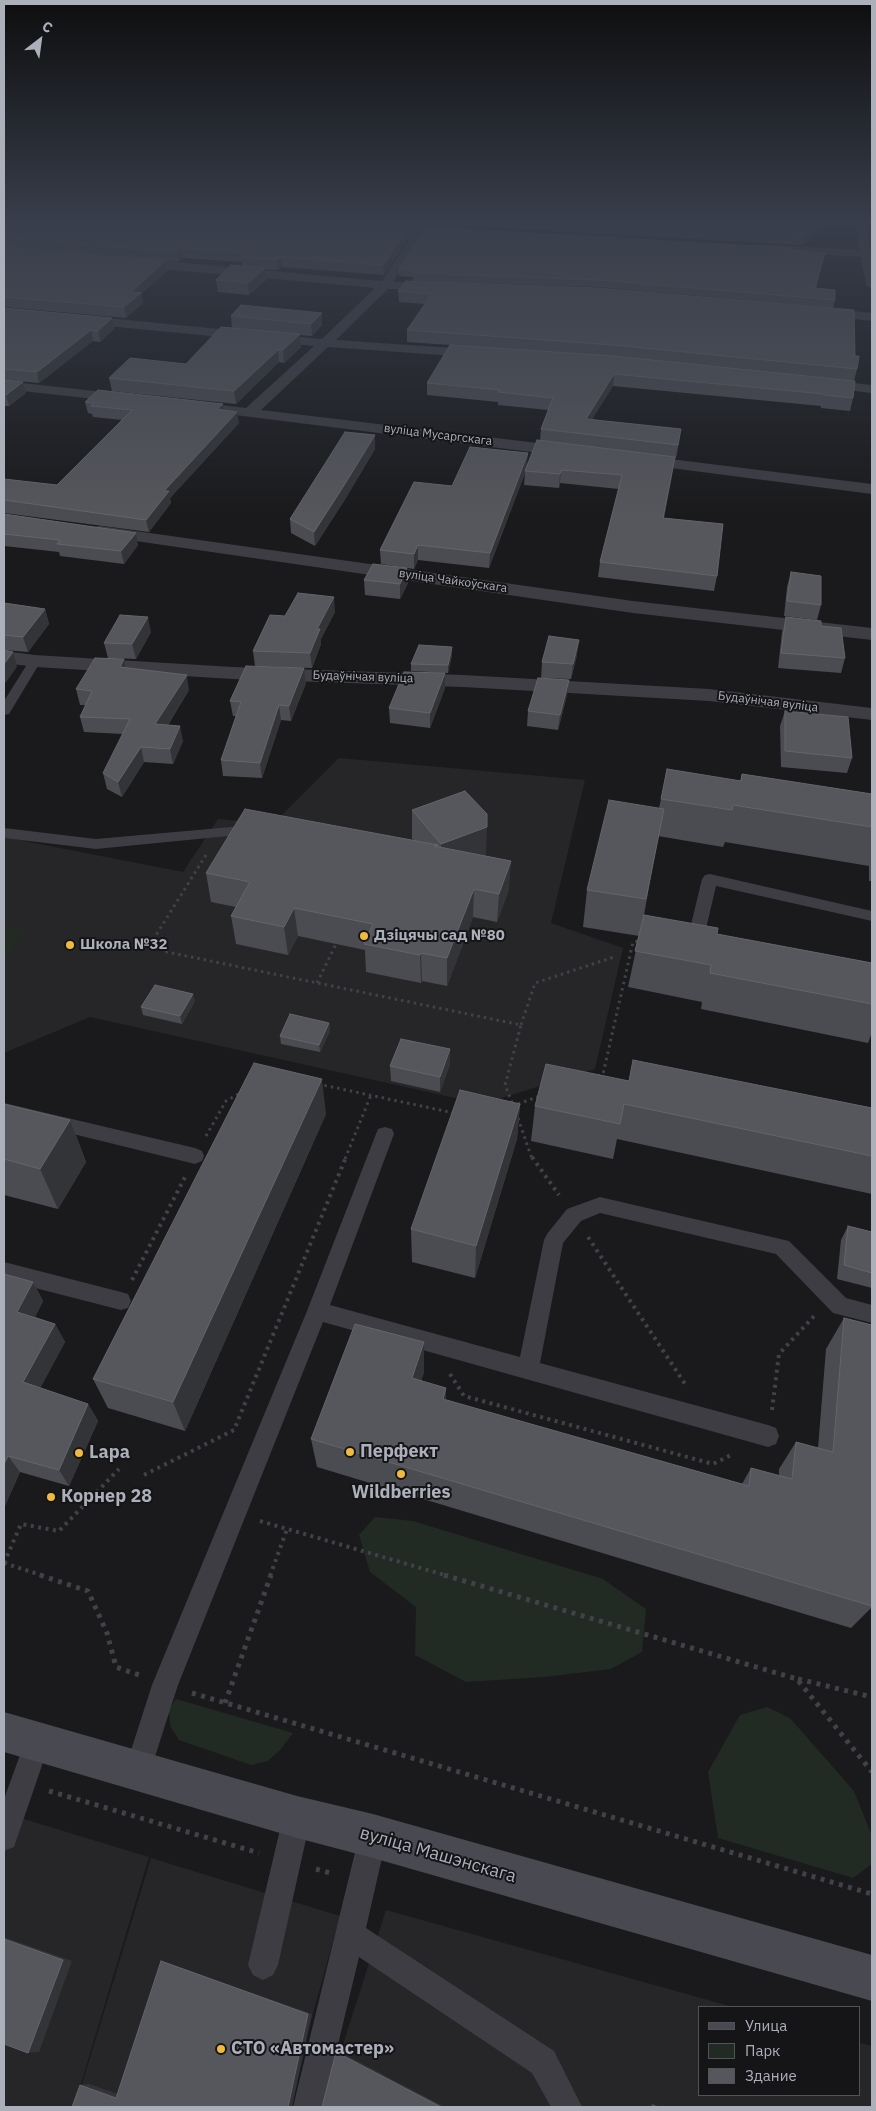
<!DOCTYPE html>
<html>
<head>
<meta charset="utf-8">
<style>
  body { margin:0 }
  #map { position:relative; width:876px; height:2111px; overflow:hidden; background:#1a1a1c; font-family:"IBM Plex Sans",sans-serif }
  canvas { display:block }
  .frame { position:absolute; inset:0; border:5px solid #acb0bb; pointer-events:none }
  .legend { position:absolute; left:698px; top:2006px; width:162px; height:90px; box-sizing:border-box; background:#151517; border:1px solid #515359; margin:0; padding:6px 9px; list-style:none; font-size:15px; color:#acb0bb }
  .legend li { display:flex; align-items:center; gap:10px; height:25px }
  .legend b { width:25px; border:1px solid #515359 }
  .north { position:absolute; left:15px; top:15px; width:50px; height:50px; -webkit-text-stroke:4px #151517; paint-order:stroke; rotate:30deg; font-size:14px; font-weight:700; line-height:20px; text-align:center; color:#acb0bb }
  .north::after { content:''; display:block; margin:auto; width:18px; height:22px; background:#acb0bb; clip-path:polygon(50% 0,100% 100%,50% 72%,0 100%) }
</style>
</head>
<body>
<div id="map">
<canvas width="876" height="2111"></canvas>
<div class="frame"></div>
<ul class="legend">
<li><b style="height:6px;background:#494a51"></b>Улица</li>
<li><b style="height:14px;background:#212a23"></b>Парк</li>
<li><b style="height:14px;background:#56575c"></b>Здание</li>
</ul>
<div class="north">С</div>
</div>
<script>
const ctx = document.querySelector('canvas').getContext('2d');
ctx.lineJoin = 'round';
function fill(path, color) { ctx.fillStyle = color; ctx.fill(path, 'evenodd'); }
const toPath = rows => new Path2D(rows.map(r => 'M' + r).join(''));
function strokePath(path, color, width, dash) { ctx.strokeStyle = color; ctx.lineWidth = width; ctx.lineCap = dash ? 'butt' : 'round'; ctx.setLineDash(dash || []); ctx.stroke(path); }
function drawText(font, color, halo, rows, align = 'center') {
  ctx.font = font + ' "IBM Plex Sans",sans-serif'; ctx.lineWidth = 4; ctx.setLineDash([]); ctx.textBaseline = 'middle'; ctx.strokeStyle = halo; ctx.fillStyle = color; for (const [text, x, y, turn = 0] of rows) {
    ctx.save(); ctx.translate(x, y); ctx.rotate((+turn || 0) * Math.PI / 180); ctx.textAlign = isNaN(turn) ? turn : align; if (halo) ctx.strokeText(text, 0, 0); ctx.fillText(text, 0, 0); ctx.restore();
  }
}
const built = toPath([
  [339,758,585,780,551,923,623,948,595,1069,482,1104,90,1017,4,1053,4,837,183,872,218,819,273,824],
  [4,1813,149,1857,74,2107,4,2107],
  [151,1858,340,1916,287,2107,75,2107],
  [386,1910,733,2007,700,2007,700,2095,860,2095,860,2043,872,2046,872,2107,323,2107]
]);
const green = toPath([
  [4,925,26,930,4,959],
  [375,1517,413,1521,603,1579,646,1609,642,1652,611,1669,544,1677,466,1682,415,1655,416,1607,370,1572,359,1535],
  [176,1699,293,1733,280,1750,268,1761,251,1765,179,1740,170,1726,169,1710],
  [767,1707,790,1718,854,1791,872,1836,872,1864,853,1878,718,1838,708,1772,740,1715]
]);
const pathFar2 = toPath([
  [206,855,153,940,167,952,521,1025,505,1085,513,1105],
  [317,983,336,944],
  [521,1025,535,983,614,957],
  [598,1076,603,1074,633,942,640,941],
  [318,1084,454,1113],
  [518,1104,540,1096],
  [518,1118,532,1159],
  [206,1136,226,1101,242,1092],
  [345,1159,371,1095]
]);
const pathFar1 = toPath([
  [532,1157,559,1195],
  [588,1237,687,1387],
  [132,1280,185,1177],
  [450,1374,464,1396,713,1464,733,1454],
  [772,1410,779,1354,814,1316],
  [144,1475,234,1430,346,1157],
  [260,1521,448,1576],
  [4,1563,44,1576],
  [4,1563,21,1524,59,1531,119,1469],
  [270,1576,287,1529]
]);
const path = toPath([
  [40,1575,88,1591,107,1633,116,1667,139,1675],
  [444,1575,797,1679,872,1772],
  [798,1679,872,1697],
  [192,1693,872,1894],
  [225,1703,271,1575],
  [49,1791,259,1853],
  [316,1869,334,1874]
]);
const lane = toPath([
  [35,657,41,661,9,714,4,715,4,701,31,658,35,657],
  [254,825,259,827,261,830,259,833,96,849,4,838,4,828,96,839,254,825],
  [710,874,872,911,872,921,716,886,705,933,713,935,715,939,713,943,707,945,690,941,688,937,702,879,705,875,710,874],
  [4,1103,195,1148,202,1151,204,1156,202,1161,195,1164,4,1117,4,1103],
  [385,1127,392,1129,394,1134,330,1305,520,1357,544,1240,547,1234,567,1209,600,1197,789,1241,846,1298,872,1305,872,1323,833,1313,776,1254,600,1213,581,1221,563,1243,540,1363,768,1425,776,1428,779,1436,776,1444,768,1447,323,1322,178,1685,150,1772,146,1781,137,1785,128,1781,124,1772,152,1685,307,1311,376,1134,378,1129,385,1127],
  [4,1262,121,1292,128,1294,131,1301,128,1308,121,1310,4,1280,4,1262],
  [37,1729,46,1733,50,1742,14,1847,4,1851,4,1799,28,1733,37,1729],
  [297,1803,307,1807,311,1817,278,1965,273,1975,263,1980,253,1975,248,1965,283,1817,287,1807,297,1803],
  [373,1822,383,1826,387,1836,366,1928,554,2051,582,2107,551,2107,532,2073,359,1957,323,2107,293,2107,359,1836,363,1826,373,1822]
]);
const street = toPath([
  [341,224,430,224,429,226,462,228,468,231,462,234,425,232,393,282,438,283,442,284,444,287,442,290,388,289,336,340,483,350,490,354,483,358,328,347,261,410,571,447,576,449,579,452,576,455,571,457,187,409,182,408,180,405,182,402,187,401,246,408,314,346,4,316,4,308,322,339,375,288,130,266,124,262,130,258,382,281,415,231,346,227,341,224],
  [855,224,865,224,872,257,872,289,866,285,861,257,755,250,749,247,755,244,859,250,855,224],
  [815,307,872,313,872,321,811,314,809,311,815,307],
  [817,379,872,385,872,393,812,386,810,383,812,380,817,379],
  [4,381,131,395,136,396,138,399,136,402,131,403,4,389,4,381],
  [638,455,872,484,872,494,632,463,630,460,632,457,638,455],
  [100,526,633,601,872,628,872,640,633,613,94,535,91,531,94,527,100,526],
  [4,651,35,655,233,667,463,675,709,689,872,708,872,720,709,701,463,687,233,679,35,667,4,663,4,651]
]);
const secondary = toPath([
  [4,1712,297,1796,373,1814,872,1955,872,2001,373,1858,297,1838,4,1752,4,1712]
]);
const wall = toPath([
  [4,224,412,224,412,233,384,275,282,267,278,270,265,269,266,280,249,295,218,292,216,280,242,266,242,262,183,258,178,262,83,254,167,271,141,294,143,303,126,318,4,307],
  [431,224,824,224,824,226,802,245],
  [792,248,792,250,825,253,816,288,835,300,833,308,597,287,413,281,413,277,399,276,399,269],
  [406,281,855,356,857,369,854,381,853,398,850,411,821,408,821,406,613,386,592,419,679,442,676,458,675,458,664,518,717,576,714,591,598,577,600,562,619,489,560,483,559,488,524,485,525,473,489,568,418,560,414,569,381,564,380,550,452,486,528,464,540,441,541,429,548,410,498,405,498,402,427,395,427,383,595,355,407,342,407,330,425,304,399,302,398,291],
  [4,308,112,318,114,329,100,342,93,341,39,383,7,380,23,382,26,393,9,406,4,406],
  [231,316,322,325,312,336,300,335,301,347,284,363,279,362,236,404,112,391,109,378,186,364,232,328],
  [85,402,224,410,239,423,170,498,171,503,149,532,4,513,4,479,57,485,122,420,93,417,92,414,88,413],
  [375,435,375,449,344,501,315,546,291,533,290,519],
  [4,514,138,545,124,564,60,556,59,552,4,546],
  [407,568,408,583,400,599,365,595,364,580],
  [791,572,821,605,817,620,784,616,787,587],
  [4,603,45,609,49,624,28,652,4,650],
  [335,612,321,639,321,644,312,668,255,666,253,651,285,616],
  [786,617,821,626,845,658,841,673,778,668,782,632],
  [151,632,136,659,108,658,104,643],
  [452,655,448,673,411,671,411,664],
  [577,655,571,679,541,678,542,662],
  [126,668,189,690,168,725,183,741,173,764,144,762,122,797,107,789,103,773,123,734,84,732,80,717,86,705,80,705,76,689],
  [304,668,306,683,291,721,281,720,262,778,223,776,221,760,236,716,233,716,230,701],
  [445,673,445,688,430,728,390,723,389,708],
  [569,680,567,695,558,730,527,726,528,711],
  [785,711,852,758,847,773,781,767,780,726],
  [742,774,872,794,872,881,869,881,869,866,725,842,723,847,658,836,644,915,717,934,872,963,872,1036,871,1035,868,1043,701,1009,702,1002,628,987,639,936,583,927,587,890,659,808,661,799,740,781],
  [412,810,486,855,484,856,509,889,497,922,473,917,447,986,422,981,421,983,366,972,365,950,298,936,288,955,236,944,231,916,236,907,211,902,206,873,414,840,412,839],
  [195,1001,182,1024,143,1015,141,1007],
  [329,1023,330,1031,320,1052,281,1044,280,1036],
  [450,1049,450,1064,440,1092,391,1081,390,1066],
  [629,1081,872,1108,872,1194,617,1139,613,1159,531,1141,535,1106],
  [4,1104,70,1120,86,1162,58,1209,4,1195],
  [520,1104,517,1139,475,1278,412,1262,411,1229],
  [326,1114,185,1431,108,1408,93,1379],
  [848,1226,872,1232,872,1288,837,1279,841,1240],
  [4,1274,33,1282,43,1301,35,1317,55,1324,65,1342,40,1388,88,1404,98,1421,69,1486,20,1472,4,1508],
  [844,1318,872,1325,872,1607,851,1628,317,1467,311,1439,424,1342,424,1372,421,1381,446,1388,446,1400,742,1484,751,1468,779,1476,779,1469,796,1442,818,1448,826,1349],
  [652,2104,660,2107,651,2107]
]);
const shadedWall = toPath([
  [411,224,412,233,384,275,383,265],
  [817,224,824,224,824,226,802,245,804,235],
  [181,248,183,258,178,262,176,252],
  [281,257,282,267,278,270,277,260],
  [165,261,167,271,141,294,143,303,126,318,124,307,131,292],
  [265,268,266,280,249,295,248,283],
  [322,313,322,325,312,336,311,324],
  [112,318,114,329,100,342,98,331],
  [91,330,93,341,39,383,37,372],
  [300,334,301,347,284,363,283,350],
  [278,350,279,362,236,404,234,391],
  [614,374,613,386,585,431,586,419],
  [23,382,26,393,9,406,6,395],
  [223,404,225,415,217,409],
  [237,412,239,423,170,498,171,503,149,532,146,520,164,491],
  [375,435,375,449,344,501,315,546,314,532],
  [528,453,527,466,525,471,525,473,489,568,490,553],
  [675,457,673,471,661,532,663,518],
  [561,470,560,483,559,488,560,474],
  [136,533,138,545,124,564,121,551],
  [418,545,418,560,414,569,414,554],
  [407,568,408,583,400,599,400,584],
  [334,597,335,612,321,639,321,644,312,668,310,653,317,629],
  [45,609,49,624,28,652,23,637],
  [148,617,151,632,136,659,132,644],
  [579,640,577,655,571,679,573,664],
  [452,647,452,655,448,673,448,665],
  [13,652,17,667,4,685,4,664],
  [124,659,127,674,120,667],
  [304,668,306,683,291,721,289,706],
  [445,673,445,688,430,728,430,713],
  [187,675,189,690,159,739,155,724],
  [569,680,567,695,558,730,560,715],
  [279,705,281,720,262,778,260,763],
  [180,726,183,741,173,764,170,749],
  [141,747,144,762,122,797,118,782],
  [487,827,486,855,441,872,441,844],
  [511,861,509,889,497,922,499,894],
  [474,889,473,917,447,986,447,958],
  [294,908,298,936,288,955,284,927],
  [421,953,422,981,421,983,420,955],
  [193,994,195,1001,182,1024,180,1016],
  [329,1023,330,1031,320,1052,319,1045],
  [450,1049,450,1064,440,1092,440,1077],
  [322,1079,326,1114,185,1431,173,1402],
  [520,1104,517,1139,475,1278,476,1246],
  [70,1120,86,1162,58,1209,40,1169],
  [33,1282,43,1301,28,1330,17,1312],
  [55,1324,65,1342,34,1400,23,1382],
  [424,1342,424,1372,413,1407,412,1378],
  [446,1388,446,1417,443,1399],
  [88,1404,98,1421,69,1486,59,1470],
  [8,1456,20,1472,4,1508,4,1464],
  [4,1937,72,1961,39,2052,28,2053],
  [161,1961,168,1963,312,2014,292,2107,288,2107],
  [338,2051,445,2107,441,2107,336,2052],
  [89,2084,124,2096,116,2098,80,2085]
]);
const building = toPath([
  [4,224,411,224,383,265,281,257,277,260,241,257,246,253,181,248,176,252,4,238,4,224],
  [596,224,817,224,804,235,596,224],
  [426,227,792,248,790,250,825,253,815,288,835,290,835,300,598,280,413,273,415,270,399,269,426,227],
  [4,247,165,261,131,292,141,293,124,307,4,297,4,247],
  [231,265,265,268,248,283,216,280,231,265],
  [406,281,598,288,854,310,855,356,859,356,857,369,613,345,407,330,432,294,398,291,406,281],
  [241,305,322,313,311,324,231,316,241,305],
  [4,308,112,318,98,331,91,330,37,372,4,369,4,308],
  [221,327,300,334,283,350,278,350,234,391,109,378,130,358,186,364,221,327],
  [450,345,613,356,855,381,853,398,824,395,824,394,614,374,586,419,681,429,678,445,541,429,553,398,498,392,500,390,427,383,450,345],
  [4,380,23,382,6,395,4,395,4,380],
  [98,390,223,404,217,409,237,412,164,491,169,491,146,520,4,500,4,479,57,485,132,410,91,406,94,403,85,402,98,390],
  [345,432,375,435,343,487,314,532,290,519,345,432],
  [537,440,675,457,663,518,723,524,717,576,600,562,622,475,561,470,560,474,525,471,537,440],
  [470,447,528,453,490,553,418,545,414,554,380,550,414,482,452,486,470,447],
  [4,514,136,533,121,551,57,544,60,540,4,534,4,514],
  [373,564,407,568,400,584,364,580,373,564],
  [791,572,821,576,821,605,787,601,791,572],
  [298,593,334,597,317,629,320,629,310,653,253,651,270,615,285,616,298,593],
  [4,603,45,609,23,637,4,635,4,603],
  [120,615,148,617,132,644,104,643,120,615],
  [786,617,821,621,821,626,841,628,845,658,781,653,786,617],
  [549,636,579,640,573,664,542,662,549,636],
  [419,645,452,647,448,665,411,664,419,645],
  [4,650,13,652,4,664,4,650],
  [95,658,124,659,120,667,187,675,155,724,180,726,170,749,141,747,118,782,103,773,130,719,80,717,92,691,76,689,95,658],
  [246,666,304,668,289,706,279,705,260,763,221,760,241,702,230,701,246,666],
  [404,672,445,673,430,713,389,708,404,672],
  [538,678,569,680,560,715,528,711,538,678],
  [785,711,848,717,852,758,785,751,785,711],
  [667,769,741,781,742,774,872,794,872,827,733,805,732,810,661,799,667,769],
  [465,791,487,814,487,827,441,844,412,810,465,791],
  [609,800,664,809,646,899,587,890,609,800],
  [245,809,438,845,434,846,511,861,499,894,474,889,447,958,421,953,420,955,364,944,373,924,294,908,284,927,231,916,250,882,206,873,245,809],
  [644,915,718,928,717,934,872,963,872,1004,710,973,711,965,635,951,644,915],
  [155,985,193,994,180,1016,141,1007,155,985],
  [290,1014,329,1023,319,1045,280,1036,290,1014],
  [401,1039,450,1049,440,1077,390,1066,401,1039],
  [633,1060,872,1108,872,1156,624,1104,620,1124,535,1106,546,1064,629,1081,633,1060],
  [254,1063,322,1079,173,1402,93,1379,254,1063],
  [460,1090,520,1104,476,1246,411,1229,460,1090],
  [4,1104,70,1120,40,1169,4,1159,4,1104],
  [848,1226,872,1232,872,1273,844,1265,848,1226],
  [4,1274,33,1282,17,1312,55,1324,23,1382,88,1404,59,1470,8,1456,4,1464,4,1274],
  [844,1318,872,1325,872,1606,311,1439,355,1324,424,1342,412,1378,446,1388,443,1399,749,1486,751,1468,792,1479,796,1442,833,1452,844,1318],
  [4,1939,63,1960,28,2053,4,2044,4,1939],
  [161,1961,308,2014,288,2107,72,2107,80,2085,116,2098,161,1961],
  [336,2052,441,2107,322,2107,336,2052]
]);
const markers = [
  [364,936,5,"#f0ba3e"],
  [70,945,5,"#f0ba3e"],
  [350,1452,5,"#f0ba3e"],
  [79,1453,5,"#f0ba3e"],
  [401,1474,5,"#f0ba3e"],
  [51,1497,5,"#f0ba3e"],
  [221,2049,5,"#f0ba3e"]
];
const farStreetnames = [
  ["вуліца Мусаргскага",438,435,7],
  ["вуліца Чайкоўскага",453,581,8],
  ["Будаўнічая вуліца",363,677,2],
  ["Будаўнічая вуліца",768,702,7]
];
const poiNames = [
  ["Дзіцячы сад №80",374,936],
  ["Школа №32",80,945]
];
const nearPoinames = [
  ["Перфект",360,1452],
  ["Lapa",89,1453],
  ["Wildberries",401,1493,"center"],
  ["Корнер 28",61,1497],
  ["СТО «Автомастер»",231,2049]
];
const nearStreetnames = [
  ["вуліца Машэнскага",438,1855,16]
];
fill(built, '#262629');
fill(green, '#212a23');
strokePath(pathFar2, '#414248', 3, [2.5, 4]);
strokePath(pathFar1, '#414248', 4, [3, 4.5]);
strokePath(path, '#414248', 5, [4, 5.5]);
fill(lane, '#3d3d43');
fill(street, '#3d3d43');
fill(secondary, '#494a51');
fill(wall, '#4b4c51');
fill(shadedWall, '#333437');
fill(building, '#56575c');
strokePath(building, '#63656b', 1);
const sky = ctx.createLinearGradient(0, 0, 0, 519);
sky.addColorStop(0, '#0e0e0f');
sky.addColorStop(0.43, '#383e4b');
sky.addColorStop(1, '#383e4b00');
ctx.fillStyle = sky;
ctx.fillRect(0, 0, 876, 519);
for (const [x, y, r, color] of markers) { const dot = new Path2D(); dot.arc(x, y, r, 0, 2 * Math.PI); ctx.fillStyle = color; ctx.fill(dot); strokePath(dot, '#151517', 2); }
drawText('12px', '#acb0bb', '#151517', farStreetnames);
drawText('bold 15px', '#acb0bb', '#151517', poiNames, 'left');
drawText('bold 18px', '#acb0bb', '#151517', nearPoinames, 'left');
drawText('18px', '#acb0bb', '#151517', nearStreetnames);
</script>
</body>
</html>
